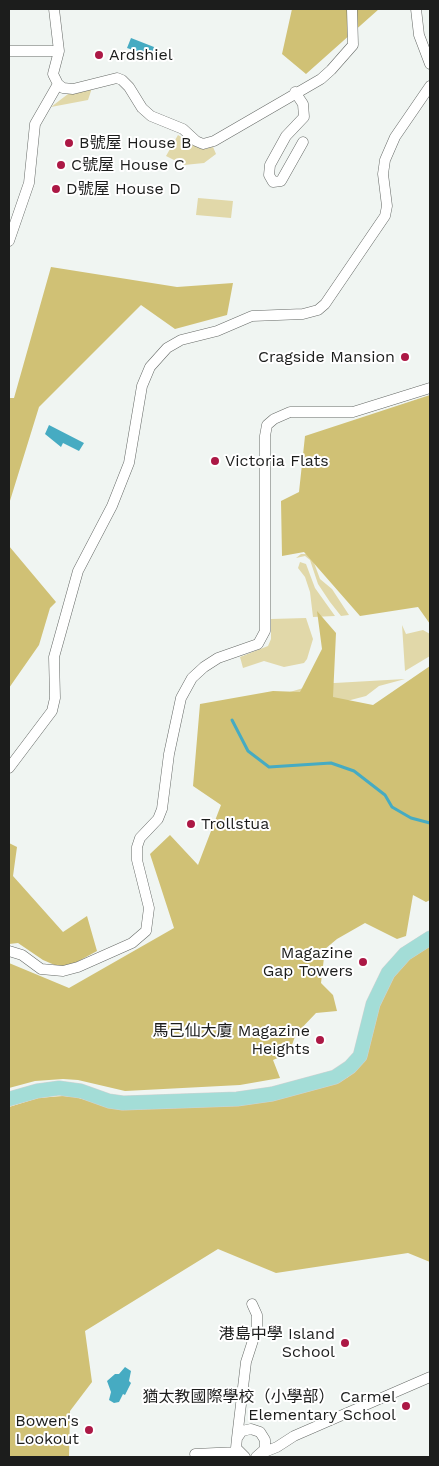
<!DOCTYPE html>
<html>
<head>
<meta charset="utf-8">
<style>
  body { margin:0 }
  #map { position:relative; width:439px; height:1466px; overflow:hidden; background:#f0f5f2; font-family:"Work Sans",sans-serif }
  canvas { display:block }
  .frame { position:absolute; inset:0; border:10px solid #1c1d1c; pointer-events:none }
</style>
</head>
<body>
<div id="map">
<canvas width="439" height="1466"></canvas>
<div class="frame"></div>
</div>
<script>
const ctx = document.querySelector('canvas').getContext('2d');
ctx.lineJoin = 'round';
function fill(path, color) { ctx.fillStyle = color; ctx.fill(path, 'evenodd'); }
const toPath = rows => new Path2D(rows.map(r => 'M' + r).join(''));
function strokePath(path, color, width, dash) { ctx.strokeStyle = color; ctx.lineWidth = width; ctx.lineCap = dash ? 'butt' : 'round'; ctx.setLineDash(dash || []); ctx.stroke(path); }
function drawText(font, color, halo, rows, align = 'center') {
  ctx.font = font + ' "Work Sans","Noto Sans TC",sans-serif'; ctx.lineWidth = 4; ctx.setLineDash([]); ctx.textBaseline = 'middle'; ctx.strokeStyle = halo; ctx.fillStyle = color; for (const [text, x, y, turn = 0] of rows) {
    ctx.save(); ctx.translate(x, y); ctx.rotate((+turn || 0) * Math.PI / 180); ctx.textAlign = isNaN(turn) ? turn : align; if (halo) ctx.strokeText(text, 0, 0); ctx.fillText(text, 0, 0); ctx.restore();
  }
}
const green = toPath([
  [92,88,88,100,51,107,68,94],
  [178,135,197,147,205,149,213,147,216,154,204,163,184,165,166,156],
  [198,198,233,201,231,218,196,215],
  [301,554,308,554,313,560,320,579,332,589,349,615,341,616,330,602,318,584,310,560,305,556,296,558],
  [300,562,306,564,315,588,335,616,313,617,310,592,305,577,298,568],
  [306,618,313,639,307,659,304,663,284,667,264,661,243,668,240,657,268,646,271,639,271,619],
  [402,625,406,634,423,630,430,634,430,656,405,671],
  [405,679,379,686,366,696,343,702,266,699,317,684]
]);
const forest = toPath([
  [292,9,379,9,306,74,282,54],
  [51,267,177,287,233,283,227,315,175,329,141,305,39,407,9,504,9,398,14,398],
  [430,395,430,624,418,607,360,616,304,552,282,556,281,501,299,492,305,436],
  [9,546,56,602,50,608,39,645,9,688],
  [317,611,336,633,333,697,373,705,430,666,430,900,426,902,413,895,406,936,397,939,365,923,337,939,325,949,321,983,333,995,337,1011,316,1013,296,1034,290,1050,285,1055,273,1060,280,1078,240,1085,125,1091,78,1080,63,1079,35,1081,9,1088,9,963,69,988,174,928,150,854,170,835,198,865,221,805,193,786,200,704,273,691,300,692,322,649],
  [9,843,17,847,13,876,63,932,87,916,97,951,64,969,43,960,18,943,9,944],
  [430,946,430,1262,408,1253,276,1273,218,1249,85,1331,92,1382,70,1411,69,1457,9,1457,9,1107,38,1098,63,1096,75,1097,112,1107,339,1081,348,1077,356,1068,380,983,423,948]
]);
const water = toPath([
  [131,38,154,47,151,56,127,48],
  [49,425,84,443,79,451,63,443,61,447,45,434],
  [125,1367,131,1371,129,1381,131,1383,125,1395,123,1394,119,1402,114,1403,109,1400,111,1392,107,1381,115,1374,119,1374]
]);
const stream = toPath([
  [232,720,248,751,269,767,331,763,354,771,385,795,392,807,411,818,430,823]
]);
const minor = toPath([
  [54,9,59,51,53,74,58,84,63,88,73,89,117,78,122,80,129,87,142,108,151,116,183,129,196,141,203,144,214,141,321,79,331,70,353,45,352,9],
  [416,9,419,35,430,64],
  [9,51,59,51],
  [295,92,303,104,304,117,286,136,270,165,269,175,273,182,281,181,303,142],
  [9,241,29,183,35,124,58,84],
  [9,768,52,711,55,698,54,657,78,571,112,506,129,463,142,386,150,367,167,348,181,340,217,331,252,316,303,314,318,310,325,304,385,216,387,206,383,174,385,160,395,137,430,86],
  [9,951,22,955,41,969,63,971,78,967,132,943,146,931,149,908,137,860,137,847,140,838,158,819,162,809,169,754,181,698,192,678,204,667,218,658,258,644,265,631,265,436,267,425,274,419,290,412,353,412,430,388],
  [237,1438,246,1362,257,1328,257,1315,252,1304],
  [262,1453,277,1447,294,1436,430,1377],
  [195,1454,238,1452],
  [245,1457,236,1448,237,1438,242,1431,251,1429,260,1432,265,1440,265,1449,256,1457]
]);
const major = toPath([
  [9,1099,37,1091,59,1088,81,1091,109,1101,123,1103,237,1099,272,1094,335,1077,350,1067,360,1056,373,1004,388,973,405,954,430,938]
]);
const markers = [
  [99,55,5,"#ac1845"],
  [69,143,5,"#ac1845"],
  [61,165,5,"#ac1845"],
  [56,189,5,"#ac1845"],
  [405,357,5,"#ac1845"],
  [215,461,5,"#ac1845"],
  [191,824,5,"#ac1845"],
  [363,962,5,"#ac1845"],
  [320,1040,5,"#ac1845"],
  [345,1343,5,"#ac1845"],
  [406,1406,5,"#ac1845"],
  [89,1430,5,"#ac1845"]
];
const poiNames = [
  ["Ardshiel",109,55],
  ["B號屋 House B",79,143],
  ["C號屋 House C",71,165],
  ["D號屋 House D",66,189],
  ["Cragside Mansion",395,357,"right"],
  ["Victoria Flats",225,461],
  ["Trollstua",201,824],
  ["Magazine",353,953,"right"],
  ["Gap Towers",353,971,"right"],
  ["馬己仙大廈 Magazine",310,1031,"right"],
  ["Heights",310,1049,"right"],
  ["港島中學 Island",335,1334,"right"],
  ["School",335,1352,"right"],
  ["猶太教國際學校（小學部） Carmel",396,1397,"right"],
  ["Elementary School",396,1415,"right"],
  ["Bowen's",79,1421,"right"],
  ["Lookout",79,1439,"right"]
];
fill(green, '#e1d8a9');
fill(forest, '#d0c175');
fill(water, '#46abc2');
strokePath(stream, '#46abc2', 3);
strokePath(minor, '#666a67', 11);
strokePath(major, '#d2d2d2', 15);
strokePath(minor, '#fff', 10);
strokePath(major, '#a3ddd7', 14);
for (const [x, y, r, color] of markers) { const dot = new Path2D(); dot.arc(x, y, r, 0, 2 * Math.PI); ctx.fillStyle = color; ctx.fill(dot); strokePath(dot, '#fff', 2); }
drawText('16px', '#1c1d1c', '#fff', poiNames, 'left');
</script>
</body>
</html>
